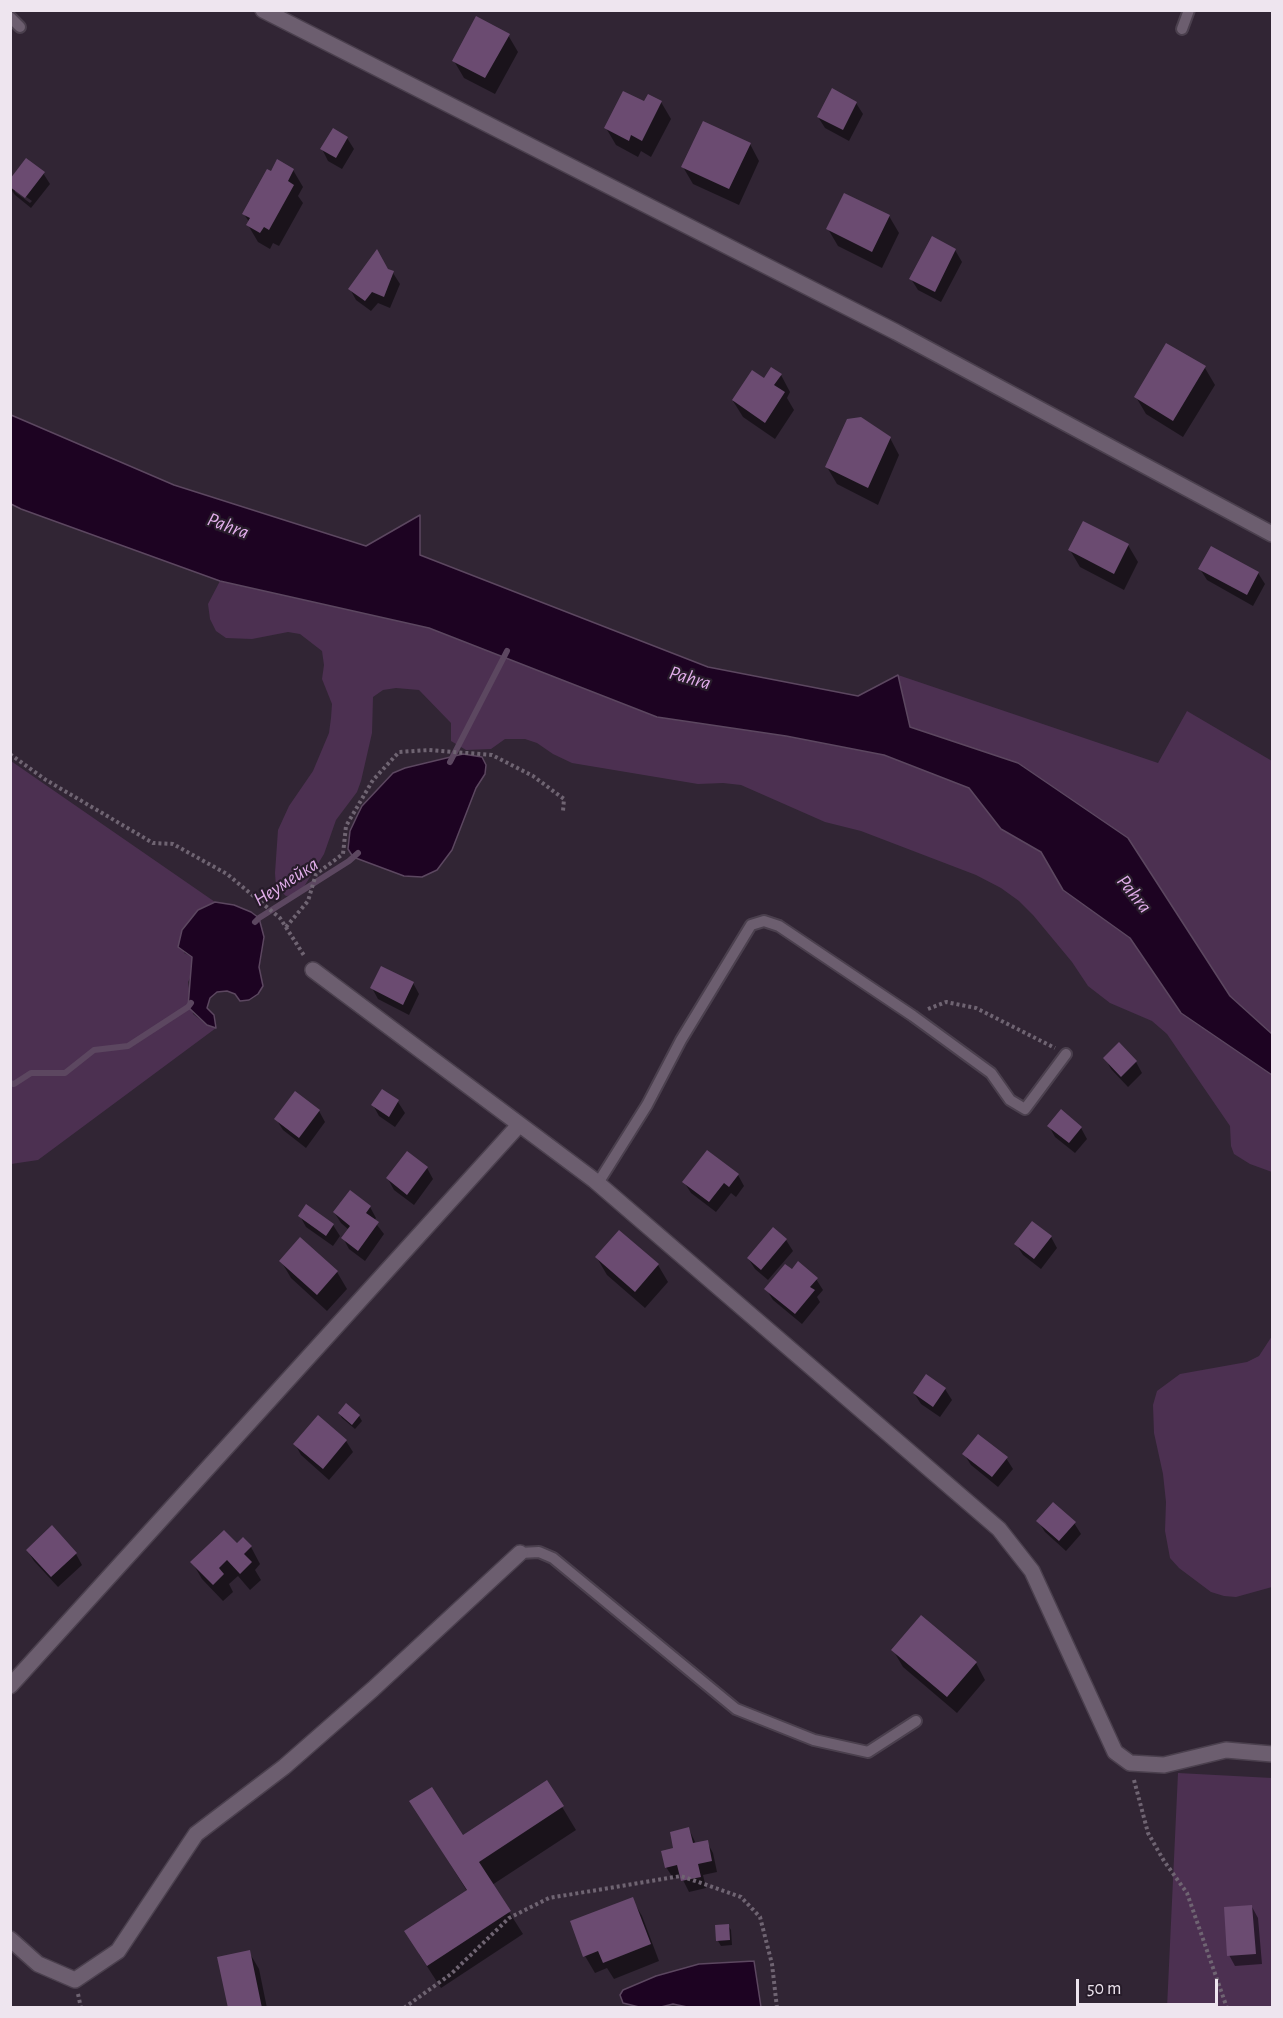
<!DOCTYPE html>
<html>
<head>
<meta charset="utf-8">
<style>
  body { margin:0 }
  #map { position:relative; width:1283px; height:2018px; overflow:hidden; background:#312534; font-family:"Alegreya Sans",sans-serif }
  canvas { display:block }
  .frame { position:absolute; inset:0; border:12px solid #eee5ef; pointer-events:none }
  .scale { position:absolute; left:1076px; top:1979px; width:142px; height:27px; box-sizing:border-box; border:3px solid #eee5ef; border-top:0; padding-left:8px; font-size:18px; line-height:21px; white-space:nowrap; color:#eee5ef; -webkit-text-stroke:4px #271c2a; paint-order:stroke }
</style>
</head>
<body>
<div id="map">
<canvas width="1283" height="2018"></canvas>
<div class="frame"></div>
<div class="scale">50 m</div>
</div>
<script>
const ctx = document.querySelector('canvas').getContext('2d');
ctx.lineJoin = 'round';
function fill(path, color) { ctx.fillStyle = color; ctx.fill(path, 'evenodd'); }
const toPath = rows => new Path2D(rows.map(r => 'M' + r).join(''));
function strokePath(path, color, width, dash) { ctx.strokeStyle = color; ctx.lineWidth = width; ctx.lineCap = dash ? 'butt' : 'round'; ctx.setLineDash(dash || []); ctx.stroke(path); }
function drawText(font, color, halo, rows, align = 'center') {
  ctx.font = font + ' "Alegreya Sans",sans-serif'; ctx.lineWidth = 4.5; ctx.setLineDash([]); ctx.textBaseline = 'middle'; ctx.strokeStyle = halo; ctx.fillStyle = color; for (const [text, x, y, turn = 0] of rows) {
    ctx.save(); ctx.translate(x, y); ctx.rotate((+turn || 0) * Math.PI / 180); ctx.textAlign = isNaN(turn) ? turn : align; if (halo) ctx.strokeText(text, 0, 0); ctx.fillText(text, 0, 0); ctx.restore();
  }
}
const green = toPath([
  [220,581,429,628,657,717,786,736,884,755,969,788,1001,829,1041,852,1063,890,1130,938,1181,1013,1272,1075,1272,1172,1250,1164,1234,1154,1231,1146,1230,1126,1167,1034,1152,1021,1110,1003,1088,986,1072,962,1033,915,1019,901,1001,888,976,875,861,831,825,822,741,785,723,783,698,784,572,763,553,754,537,743,525,739,505,739,491,749,466,750,451,741,451,723,419,690,396,688,383,690,373,697,372,733,361,781,357,792,336,820,324,854,299,895,286,896,276,887,275,873,278,830,289,806,313,771,329,733,331,718,332,704,322,679,324,665,322,651,300,634,288,632,252,639,226,638,216,631,210,619,208,604],
  [898,675,1158,763,1187,711,1272,761,1272,1034,1230,996,1128,838,1018,763,910,727],
  [11,761,215,902,198,910,184,953,192,957,192,974,188,982,193,1014,207,1025,216,1028,38,1160,11,1164],
  [1272,1336,1272,1587,1236,1597,1224,1596,1211,1592,1179,1568,1170,1558,1165,1531,1166,1502,1163,1474,1154,1433,1153,1405,1157,1391,1180,1374,1247,1362,1259,1356],
  [1178,1773,1272,1778,1272,2007,1167,2008]
]);
const water = toPath([
  [11,415,174,485,366,546,420,515,420,555,708,667,858,696,898,675,910,727,1018,763,1128,838,1230,996,1272,1034,1272,1075,1181,1013,1130,938,1063,890,1041,852,1001,829,969,788,884,755,786,736,657,717,429,628,220,581,21,509,11,504,11,415],
  [463,754,482,757,486,765,485,774,476,788,452,850,437,870,422,877,404,876,353,857,348,849,350,831,358,814,362,806,393,773,405,768,463,754],
  [215,902,234,905,251,912,259,918,264,937,259,967,263,986,258,994,249,1000,240,1001,235,994,227,991,217,992,210,998,207,1008,214,1015,216,1028,207,1025,188,1007,192,957,178,947,182,930,198,910,215,902],
  [754,1961,761,2007,692,2008,673,2004,661,2007,639,2007,623,2003,620,1995,623,1990,656,1976,699,1964,754,1961]
]);
const shadow = toPath([
  [508,35,518,52,495,94,464,78,454,61],
  [661,102,671,119,651,157,641,151,638,157,616,145,606,128,645,103],
  [856,103,863,114,849,141,825,128,818,117],
  [347,138,354,149,342,169,328,161,322,149],
  [750,144,759,161,739,205,693,184,683,167],
  [293,170,303,187,298,196,303,203,279,246,273,243,270,249,258,242,248,225,249,222,244,214,271,173],
  [43,173,50,184,31,208,15,195,10,188,10,181],
  [15,189,32,201,30,203,15,192],
  [889,216,899,233,882,268,838,246,828,229],
  [932,238,955,250,962,262,941,302,918,290,911,279],
  [387,270,393,273,400,284,390,308,378,303,371,311,356,300,350,289],
  [1205,368,1215,385,1183,437,1146,414,1136,397],
  [781,375,790,392,787,398,794,410,775,439,743,417,733,401,764,380],
  [890,438,899,455,878,505,837,484,827,467],
  [1128,545,1138,562,1124,590,1080,567,1070,550],
  [1200,569,1258,573,1265,584,1253,606,1207,580],
  [413,983,419,994,409,1015,378,999,372,988],
  [1119,1045,1136,1062,1142,1073,1128,1087,1111,1069,1105,1058],
  [382,1091,398,1102,405,1113,395,1127,379,1116,373,1105],
  [319,1111,325,1122,306,1148,283,1130,276,1119],
  [1049,1126,1081,1128,1087,1139,1075,1153,1055,1137],
  [407,1153,427,1168,433,1179,414,1205,394,1190,388,1179],
  [738,1175,744,1186,736,1197,731,1193,716,1212,691,1193,684,1182],
  [307,1206,333,1225,340,1236,333,1246,306,1227,300,1216],
  [370,1207,376,1218,374,1221,384,1234,365,1261,349,1249,343,1238,349,1230,341,1223,334,1212],
  [773,1229,786,1240,793,1251,768,1280,755,1269,748,1258],
  [619,1232,658,1265,668,1282,645,1308,607,1275,597,1258],
  [1051,1237,1057,1248,1041,1269,1023,1255,1016,1244],
  [301,1239,337,1272,347,1289,327,1311,291,1278,281,1261],
  [792,1271,816,1279,823,1290,817,1297,820,1302,802,1324,773,1300,766,1289],
  [926,1376,945,1389,952,1400,940,1417,921,1404,914,1393],
  [339,1413,359,1416,362,1421,355,1429,342,1418],
  [318,1417,346,1441,353,1452,329,1480,301,1455,295,1444],
  [964,1454,1006,1458,1013,1469,998,1487,971,1465],
  [1038,1521,1074,1523,1081,1534,1066,1551,1045,1532],
  [236,1545,251,1547,260,1564,255,1570,261,1580,250,1590,238,1576,229,1584,233,1592,223,1601,202,1579,192,1562],
  [27,1550,76,1554,82,1565,58,1587,34,1561],
  [893,1650,976,1663,985,1680,957,1713,903,1667],
  [547,1782,576,1830,492,1885,523,1934,441,1988,419,1954,467,1891,425,1824,463,1837],
  [689,1829,696,1844,707,1842,713,1853,717,1872,703,1875,706,1888,689,1892,681,1876,673,1878,666,1867],
  [632,1899,642,1916,659,1961,614,1979,607,1968,595,1973,585,1956],
  [1252,1907,1258,1918,1262,1964,1235,1966,1229,1955],
  [728,1925,731,1930,732,1945,721,1946,718,1941],
  [249,1952,259,1969,267,2008,229,2008]
]);
const stream = toPath([
  [450,762,507,651],
  [255,922,259,918,349,861,358,853],
  [10,1083,14,1084,31,1073,65,1073,94,1050,128,1046,188,1007,191,1003]
]);
const building = toPath([
  [476,16,510,34,485,78,452,61],
  [832,88,857,102,843,130,817,117],
  [623,91,644,101,648,94,662,101,642,141,631,135,629,141,604,128],
  [703,121,751,143,729,189,681,167],
  [333,128,348,137,336,158,320,149],
  [26,158,45,172,25,198,10,187,10,179],
  [277,159,294,169,288,181,294,185,269,230,264,227,260,233,246,225,250,218,242,214,267,169,271,171],
  [844,193,890,215,872,252,826,229],
  [932,236,956,249,935,292,909,279],
  [377,249,388,269,394,271,384,297,372,292,365,301,348,289],
  [1166,343,1206,366,1173,421,1134,397],
  [771,367,782,374,774,385,785,392,765,423,732,400,752,370,764,378],
  [861,417,891,437,868,488,825,467,847,419],
  [1083,521,1129,544,1114,574,1068,550],
  [1211,546,1259,572,1247,595,1198,569],
  [381,966,414,982,403,1005,370,988],
  [1119,1042,1137,1061,1121,1077,1103,1058],
  [382,1089,399,1100,389,1117,371,1105],
  [295,1091,320,1110,299,1138,274,1119],
  [1061,1109,1082,1127,1069,1143,1047,1126],
  [707,1150,739,1174,729,1187,724,1183,709,1202,682,1182],
  [407,1151,428,1167,407,1195,386,1178],
  [350,1190,371,1206,366,1213,379,1222,358,1251,341,1238,350,1226,333,1212],
  [306,1204,334,1224,326,1236,298,1216],
  [1032,1221,1052,1236,1034,1259,1014,1244],
  [773,1227,787,1239,761,1270,747,1258],
  [619,1230,659,1264,635,1292,595,1257],
  [300,1237,338,1271,317,1295,279,1261],
  [798,1261,818,1278,810,1287,815,1290,795,1314,764,1289,785,1264,792,1269],
  [926,1374,946,1388,933,1407,913,1393],
  [346,1403,360,1415,352,1425,338,1413],
  [318,1415,347,1440,323,1469,293,1444],
  [978,1434,1008,1457,992,1477,962,1454],
  [1053,1502,1076,1522,1059,1541,1036,1521],
  [52,1525,77,1553,51,1577,26,1550],
  [224,1530,237,1543,243,1537,252,1546,244,1554,252,1562,240,1574,227,1560,219,1568,224,1574,213,1585,190,1562],
  [921,1615,977,1662,947,1697,891,1650],
  [547,1780,564,1806,479,1862,511,1911,427,1966,404,1931,467,1890,409,1801,432,1787,463,1835],
  [689,1827,693,1843,708,1840,712,1861,698,1864,701,1877,681,1881,677,1865,665,1868,661,1851,673,1848,670,1832],
  [633,1897,651,1944,603,1963,598,1951,583,1957,570,1921],
  [1252,1905,1256,1954,1227,1956,1224,1907],
  [729,1924,730,1940,716,1941,715,1925],
  [250,1950,262,2008,228,2008,217,1957]
]);
const path = toPath([
  [10,754,46,780,153,843,173,844,227,874,280,918,305,957],
  [286,927,308,901,316,874,343,854,346,826,373,780,399,752,429,750,492,755,533,776,564,799,563,811],
  [928,1009,946,1002,976,1008,1055,1048],
  [1134,1780,1148,1833,1164,1861,1187,1893,1227,2008],
  [78,1994,81,2008],
  [404,2008,451,1974,509,1918,549,1898,681,1876,741,1897,760,1917,772,1964,777,2008]
]);
const lane = toPath([
  [10,17,20,27],
  [1182,29,1189,10],
  [598,1183,647,1105,681,1040,751,925,764,921,779,926,913,1016,991,1073,1010,1100,1025,1109,1066,1054],
  [520,1553,539,1552,553,1558,736,1709,814,1740,868,1752,916,1721]
]);
const street = toPath([
  [263,10,896,332,1272,534],
  [313,970,594,1180,999,1529,1032,1571,1115,1752,1130,1763,1164,1765,1226,1750,1272,1754],
  [10,1686,519,1125],
  [10,1939,38,1964,75,1980,118,1951,196,1834,284,1767,373,1689,520,1553]
]);
const waterNames = [
  ["Pahra",228,526,20],
  ["Pahra",690,678,16],
  ["Неумейка",286,882,-33],
  ["Pahra",1134,894,51]
];
fill(green, '#4c3051');
fill(water, '#1d0322');
strokePath(water, '#5c4760', 1.5);
fill(shadow, '#0007');
strokePath(stream, '#5c4760', 6);
fill(building, '#6b4b71');
strokePath(lane, '#4b404e', 14);
strokePath(street, '#4b404e', 18);
strokePath(path, '#6f6472', 4, [3, 3]);
strokePath(lane, '#6c5e6f', 10);
strokePath(street, '#6c5e6f', 15);
drawText('italic 20px', '#e2aeeb', '#271c2a', waterNames);
</script>
</body>
</html>
